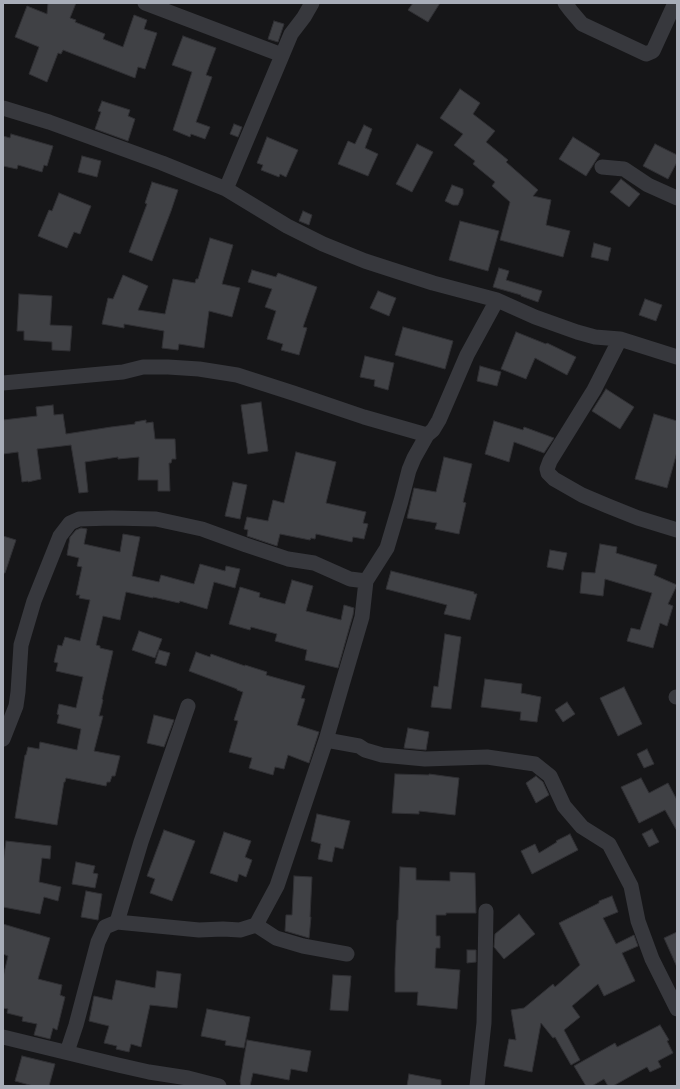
<!DOCTYPE html>
<html>
<head>
<meta charset="utf-8">
<style>
  body { margin:0 }
  #map { position:relative; width:680px; height:1089px; overflow:hidden; background:#161618; font-family:Helvetica,sans-serif }
  canvas { display:block }
  .frame { position:absolute; inset:0; border:4px solid #a8adb8; pointer-events:none }
</style>
</head>
<body>
<div id="map">
<canvas width="680" height="1089"></canvas>
<div class="frame"></div>
</div>
<script>
const ctx = document.querySelector('canvas').getContext('2d');
ctx.lineJoin = 'round';
function fill(path, color) { ctx.fillStyle = color; ctx.fill(path, 'evenodd'); }
const toPath = rows => new Path2D(rows.map(r => 'M' + r).join(''));
function strokePath(path, color, width, dash) { ctx.strokeStyle = color; ctx.lineWidth = width; ctx.lineCap = dash ? 'butt' : 'round'; ctx.setLineDash(dash || []); ctx.stroke(path); }
const building = toPath([
  [48,3,76,3,70,18,76,20,75,22,105,34,103,39,123,47,134,15,147,20,144,29,157,33,145,69,138,67,135,78,63,50,61,54,58,53,47,82,29,74,39,47,15,37,27,6,47,14,48,3],
  [413,3,440,3,428,22,408,10,413,3],
  [274,21,284,24,278,42,268,39,274,21],
  [183,36,216,48,206,75,212,77,196,122,210,127,205,139,191,134,190,137,173,130,192,72,172,65,183,36],
  [460,89,480,103,473,114,495,131,486,142,508,160,506,162,538,190,533,196,551,200,546,225,570,231,563,257,500,240,510,202,492,186,495,182,473,164,475,161,454,145,463,134,440,118,460,89],
  [102,101,130,110,128,116,135,119,128,141,95,129,101,112,98,111,102,101],
  [234,124,242,127,238,137,230,134,234,124],
  [364,125,372,129,365,148,378,154,368,176,338,164,348,141,355,144,364,125],
  [11,134,53,146,47,166,44,165,42,172,18,165,17,169,3,166,3,136,10,138,11,134],
  [267,137,298,150,286,177,280,174,279,177,261,170,263,165,257,163,267,137],
  [573,137,600,154,586,176,559,159,573,137],
  [417,144,433,152,412,192,396,184,417,144],
  [655,144,677,155,677,162,668,179,643,166,655,144],
  [82,156,101,161,97,177,78,172,82,156],
  [621,179,640,194,629,207,610,192,621,179],
  [152,182,178,190,171,211,152,261,129,252,147,204,145,203,152,182],
  [452,185,463,189,463,194,458,205,453,205,445,201,452,185],
  [59,193,91,206,80,234,74,232,67,248,38,236,49,210,52,211,59,193],
  [303,211,312,215,309,225,299,221,303,211],
  [460,221,499,231,488,271,449,260,460,221],
  [210,238,233,245,222,284,240,288,232,317,209,311,204,348,179,344,178,350,162,348,164,331,124,324,124,328,102,324,108,298,113,299,123,275,148,286,138,310,165,314,173,279,195,283,196,279,198,279,210,238],
  [594,243,611,248,608,261,591,257,594,243],
  [499,268,509,271,506,280,542,291,538,302,521,296,521,295,493,287,499,268],
  [252,270,276,277,278,273,317,287,303,327,307,328,299,355,281,350,283,344,267,339,276,311,265,307,272,289,248,282,252,270],
  [378,291,396,298,389,316,370,308,378,291],
  [19,294,52,296,50,325,72,326,70,351,52,350,52,342,24,340,24,331,17,331,19,294],
  [645,299,662,305,656,321,639,315,645,299],
  [403,327,453,341,445,369,395,355,403,327],
  [516,332,546,344,547,343,576,357,567,375,535,358,526,379,501,369,516,332],
  [365,356,394,363,388,390,374,386,375,380,360,377,365,356],
  [480,366,501,372,497,386,477,381,480,366],
  [606,389,634,407,620,429,592,411,606,389],
  [261,402,268,451,248,454,241,405,261,402],
  [53,405,54,415,63,414,66,434,111,427,135,424,135,422,146,420,146,423,153,422,155,439,175,439,176,459,172,459,171,463,169,463,170,491,158,491,158,480,138,480,139,457,118,459,118,457,85,462,88,492,79,493,71,445,37,449,41,479,28,482,28,481,22,482,18,452,3,454,3,420,37,416,36,407,53,405],
  [654,414,677,421,677,452,667,488,635,479,654,414],
  [494,421,523,430,524,427,554,438,544,453,514,442,509,462,485,454,494,421],
  [296,452,336,462,326,503,366,512,363,523,368,524,364,539,353,537,352,542,316,534,315,539,311,538,310,540,280,534,277,546,247,536,248,530,244,529,247,517,268,521,273,500,284,503,296,452],
  [444,457,472,464,463,502,466,503,459,534,435,529,437,523,407,518,414,488,436,492,444,457],
  [233,482,247,485,240,519,225,516,233,482],
  [81,528,87,529,84,544,120,552,123,534,140,537,132,576,159,582,161,575,194,584,200,564,225,571,226,566,240,569,235,588,214,582,207,609,180,601,179,603,153,597,153,598,126,592,120,620,103,616,96,645,100,646,100,648,113,651,102,699,103,700,99,716,103,716,94,751,120,756,115,776,112,776,110,782,107,782,106,786,66,778,65,782,64,782,57,825,15,818,25,755,26,755,28,747,39,749,40,742,77,750,81,729,57,723,59,715,57,714,59,704,76,708,83,677,56,671,58,663,54,662,58,645,62,646,65,637,80,641,90,600,79,598,80,595,76,595,82,567,77,566,79,558,67,555,70,537,76,530,81,528],
  [3,536,16,540,5,573,3,573,3,536],
  [600,544,617,547,616,553,657,565,654,575,677,585,668,604,673,606,667,626,660,623,653,648,627,641,631,628,640,630,652,593,605,579,603,596,580,593,582,572,595,573,600,544],
  [550,550,567,553,563,570,547,567,550,550],
  [391,571,474,592,474,594,477,594,470,620,444,614,447,605,386,589,391,571],
  [292,580,313,586,306,611,341,620,344,605,354,608,353,615,338,668,305,660,307,650,275,641,277,634,251,627,250,630,229,624,240,587,260,593,259,597,285,604,292,580],
  [139,631,162,639,155,658,132,650,139,631],
  [445,634,461,637,451,709,431,707,434,686,438,687,445,634],
  [159,650,170,653,166,666,155,663,159,650],
  [196,652,210,657,211,654,245,666,245,665,267,672,266,675,305,686,301,698,305,699,297,725,319,732,309,763,288,755,284,769,275,767,273,775,249,768,252,758,229,752,238,721,234,720,243,692,237,690,237,689,189,671,196,652],
  [485,679,522,684,521,693,541,697,537,722,520,720,521,712,481,707,485,679],
  [624,687,642,724,618,736,600,698,624,687],
  [567,702,575,714,563,722,555,710,567,702],
  [154,715,174,720,164,747,147,743,154,715],
  [408,728,429,732,426,750,404,748,408,728],
  [647,749,654,764,644,768,637,754,647,749],
  [395,774,429,775,429,774,459,778,455,815,419,811,419,814,392,813,395,774],
  [536,776,543,782,549,795,536,803,526,783,536,776],
  [641,778,649,793,668,783,677,800,677,831,665,810,639,823,621,787,641,778],
  [317,814,350,821,343,849,335,847,332,862,318,859,321,844,311,841,317,814],
  [652,829,659,842,649,847,642,834,652,829],
  [164,830,195,841,172,901,150,893,155,879,147,876,164,830],
  [224,832,251,841,245,857,252,860,246,877,239,874,237,882,210,873,224,832],
  [570,834,578,850,532,874,521,851,535,844,539,853,557,842,556,841,570,834],
  [6,841,51,846,50,859,42,858,39,882,61,887,58,901,44,897,40,914,3,907,3,863,6,841],
  [76,862,95,866,93,873,98,874,95,888,72,884,76,862],
  [400,867,416,868,416,880,450,881,450,872,475,873,476,913,446,913,446,915,436,915,436,936,440,936,440,948,436,948,435,968,460,970,457,1009,417,1005,418,992,395,992,395,968,397,920,398,920,400,867],
  [294,876,312,877,310,917,311,917,309,938,285,931,286,915,292,915,294,876],
  [86,891,102,894,98,920,81,917,86,891],
  [612,896,618,912,603,918,616,944,634,935,638,946,622,953,635,981,604,996,598,984,572,1006,580,1017,564,1030,580,1060,571,1065,555,1037,553,1038,541,1023,532,1072,504,1066,509,1039,516,1040,511,1010,524,1008,553,984,555,987,580,965,559,923,599,903,599,901,612,896],
  [519,914,535,934,504,959,494,947,495,934,519,914],
  [3,924,50,938,38,979,62,985,60,995,65,997,57,1030,53,1028,50,1039,34,1035,37,1024,22,1021,23,1017,7,1013,8,1009,3,1008,3,977,8,956,3,954,3,924],
  [677,932,677,967,664,938,677,932],
  [467,950,476,950,476,962,467,963,467,950],
  [157,971,181,974,177,1008,150,1005,141,1047,131,1044,129,1052,116,1049,117,1046,104,1043,109,1026,89,1021,94,996,112,1000,116,980,155,988,157,971],
  [333,975,351,976,348,1011,330,1010,333,975],
  [207,1009,250,1017,244,1048,225,1045,226,1041,201,1036,207,1009],
  [660,1025,669,1040,667,1041,673,1053,658,1061,661,1067,650,1072,647,1067,613,1086,608,1086,604,1079,592,1086,586,1086,574,1066,615,1043,617,1047,660,1025],
  [247,1040,311,1051,307,1072,291,1069,289,1080,253,1073,250,1086,241,1086,240,1081,247,1040],
  [22,1056,55,1064,49,1086,33,1086,15,1081,22,1056],
  [409,1074,441,1080,441,1086,407,1086,409,1074]
]);
const minor = toPath([
  [145,3,282,55],
  [565,3,571,11,582,24,646,54,653,51,675,3],
  [3,108,49,122,162,163,226,189,287,226,323,244,365,261,433,283,497,300,535,317,577,332,595,337,620,339,677,357],
  [602,167,624,169,648,185,677,198],
  [226,189,291,34,304,17,312,3],
  [620,339,594,390,550,461,547,469,548,473,554,479,582,495,608,506,638,518,677,530],
  [3,383,123,372,143,367,168,367,199,369,237,375,293,393,364,417,427,435],
  [676,697,677,697],
  [3,739,16,706,18,692,21,645,34,601,60,536,70,523,79,519,112,518,156,519,202,529,246,545,288,559,314,563,350,579,366,581],
  [326,740,359,746,365,750,382,755,425,759,487,757,535,764,550,776,564,806,582,827,609,844,631,886,638,921,652,959,677,1009],
  [117,922,141,842,188,706],
  [256,925,276,938,303,946,347,954],
  [3,1037,118,1065,149,1072,188,1078,219,1086],
  [67,1052,76,1025,98,942,105,927,117,922,199,930,223,929,240,930,256,925,277,886,326,740,342,685,362,617,366,581,387,548,401,501,409,470,414,458,427,435,433,430,439,420,467,355,497,300],
  [477,1086,484,1023,486,911]
]);
fill(building, '#404145');
strokePath(building, '#303034', 1);
strokePath(minor, '#37383d', 15);
</script>
</body>
</html>
